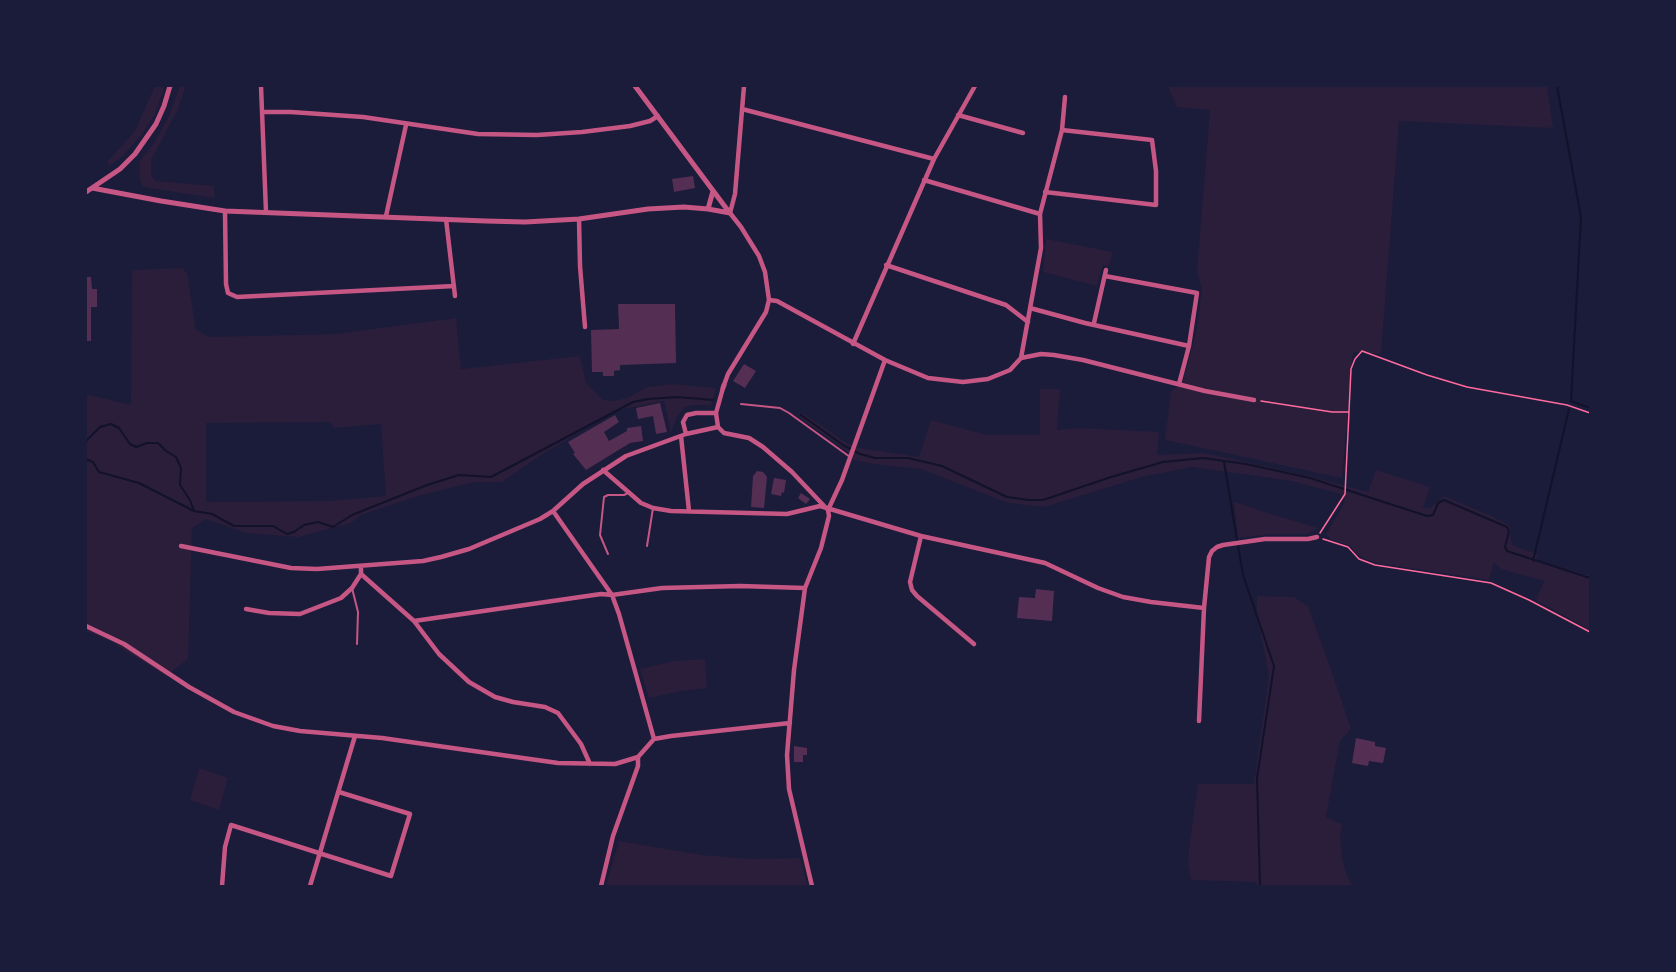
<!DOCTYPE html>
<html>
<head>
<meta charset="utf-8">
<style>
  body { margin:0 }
  #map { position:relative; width:1676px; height:972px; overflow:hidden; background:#1b1b3a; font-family:Poppins,sans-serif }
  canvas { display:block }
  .frame { position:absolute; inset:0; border:87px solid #1b1b3a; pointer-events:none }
</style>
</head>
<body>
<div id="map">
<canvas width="1676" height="972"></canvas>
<div class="frame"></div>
</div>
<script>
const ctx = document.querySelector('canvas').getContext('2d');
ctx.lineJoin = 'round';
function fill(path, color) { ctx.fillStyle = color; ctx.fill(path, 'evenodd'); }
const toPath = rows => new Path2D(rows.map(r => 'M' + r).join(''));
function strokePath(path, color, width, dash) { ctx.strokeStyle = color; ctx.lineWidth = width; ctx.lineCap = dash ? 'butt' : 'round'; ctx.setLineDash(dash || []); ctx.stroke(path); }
const green = toPath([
  [155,86,165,86,154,116,143,133,122,157,109,166,107,162,135,131],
  [180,86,186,86,178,109,151,160,151,176,156,181,214,186,214,198,143,187,140,181,140,161,154,143,168,118],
  [1168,86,1547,86,1553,128,1399,121,1381,354,1353,352,1342,478,1165,440,1171,391,1182,384,1196,333,1202,289,1197,271,1210,110,1177,107],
  [1046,239,1113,252,1109,266,1103,265,1097,286,1043,272],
  [182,268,187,273,196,330,210,337,336,334,456,318,461,369,580,356,586,383,603,400,612,401,628,398,647,387,672,384,716,388,711,405,694,405,685,407,677,416,671,433,664,401,618,410,544,453,502,482,475,482,418,496,361,515,351,523,299,537,246,533,206,519,192,528,188,659,166,676,110,641,86,631,86,394,131,405,132,270],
  [330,422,334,428,381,424,386,496,331,501,206,502,206,423],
  [1040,389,1060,389,1057,430,1080,428,1159,432,1157,455,1205,453,1309,476,1368,492,1376,470,1430,487,1423,508,1430,508,1444,496,1487,514,1509,525,1512,545,1537,554,1536,560,1590,576,1590,630,1536,600,1544,581,1501,569,1494,562,1489,580,1377,563,1365,559,1355,553,1351,546,1332,540,1326,534,1342,508,1345,500,1340,494,1292,481,1192,467,1142,477,1044,507,1024,505,1005,502,921,469,873,464,854,460,846,450,800,418,803,413,848,444,859,448,919,457,931,420,987,435,1040,435],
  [1234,502,1271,514,1318,528,1307,534,1271,534,1238,538],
  [1257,596,1294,597,1308,606,1336,684,1351,729,1340,741,1326,817,1342,824,1340,837,1342,857,1347,876,1353,886,1257,886,1256,882,1191,880,1188,864,1189,848,1198,784,1254,784,1269,676,1257,613],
  [705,659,707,688,681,691,649,698,640,669,674,661],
  [199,768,228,778,219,810,190,800],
  [619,841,702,855,751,859,800,858,808,886,606,886]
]);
const stream = toPath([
  [1557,86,1581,217,1571,401,1590,408],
  [801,415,843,445,860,454,875,458,908,458,942,466,1007,497,1028,500,1043,500,1111,477,1163,462,1203,458,1246,464,1310,478,1427,516,1433,515,1438,503,1444,500,1507,527,1509,532,1505,547,1507,551,1590,578],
  [86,441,100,427,111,424,119,428,130,444,136,447,147,443,158,443,166,451,176,457,181,468,180,485,190,500,194,511],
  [86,459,93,462,99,472,139,483,194,511,212,514,234,526,273,526,287,534,294,532,304,525,318,522,333,527,352,515,427,485,459,475,491,477,633,402,648,399,677,397,713,400],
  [1224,462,1243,575,1274,666,1257,778,1260,886],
  [1533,561,1569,409]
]);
const building = toPath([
  [693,176,695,188,674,192,672,179],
  [86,277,91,277,92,289,97,289,97,307,91,307,91,341,86,341],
  [618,304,675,304,676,363,620,365,620,370,614,371,614,376,603,376,603,372,592,372,591,330,619,329],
  [744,364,756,371,745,388,733,381],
  [660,403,667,432,656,434,653,416,638,419,636,408],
  [615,415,619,422,604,432,609,441,627,431,627,428,641,426,643,441,630,443,586,470,573,454,575,453,568,442],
  [757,471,763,472,767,477,764,508,751,507,753,476],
  [774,478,786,480,784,493,782,492,781,496,771,494],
  [801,493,810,499,806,504,798,498],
  [1036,589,1054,591,1052,621,1017,618,1019,597,1035,598],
  [1356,738,1375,742,1375,746,1386,748,1383,763,1369,761,1368,766,1352,763],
  [794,746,807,748,807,755,803,755,803,762,794,762]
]);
const path = toPath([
  [1261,401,1332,412,1349,412,1345,494,1320,533],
  [1349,411,1351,369,1355,359,1362,351,1427,375,1467,387,1567,405,1590,413],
  [1323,539,1348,547,1359,559,1375,565,1491,583,1529,600,1590,632]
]);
const service = toPath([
  [741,404,780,408,789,413,850,457],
  [647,546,653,508],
  [608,554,600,535,604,497,608,495,624,495,628,493],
  [352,588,358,612,357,644]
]);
const minor = toPath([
  [261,86,266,212],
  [742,109,934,159],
  [262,112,291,112,363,117,478,134,537,135,582,132,630,126,650,121,658,116],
  [958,115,1023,133],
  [924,180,1040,214,1041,248,1021,358],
  [1045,192,1156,205,1156,171,1152,140,1062,130],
  [225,211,226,284,228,293,237,297,454,286],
  [1040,214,1062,130,1065,97],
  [386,216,406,125],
  [446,219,455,296],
  [579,219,580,266,585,327],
  [886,265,1006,305,1028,322],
  [1105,276,1197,293,1189,346,1179,384],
  [769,300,777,301,885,360,928,378,963,382,988,379,1010,370,1021,358,1041,354,1054,355,1083,360,1205,391,1254,400],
  [1030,308,1085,323,1189,346],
  [1094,323,1106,270],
  [853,344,934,159,975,86],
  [724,385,728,374,766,312,769,300,765,272,759,256,741,227,730,213,735,194,744,86],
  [723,388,716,413,718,427,724,433,749,438,763,447,792,472,826,508],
  [686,434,683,422,687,415,696,413,716,413],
  [681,436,689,511],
  [603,470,641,503,653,508,671,511,787,514,820,506,921,536,1045,563,1098,588,1123,597,1151,602,1204,608],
  [553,511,612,595,619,614,654,739],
  [921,536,910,582,912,590,917,596,974,644],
  [181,546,291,568,317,569,423,561,441,557,469,549,540,519,553,511,583,484,626,456,686,434,718,427],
  [361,566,361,574,414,621,439,654,469,682,495,697,513,702,545,707,558,713,581,744,590,764],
  [246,609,269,613,300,614,341,598,352,588,361,574],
  [414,621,601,594,612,595,662,588,740,586,805,588],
  [86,626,124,644,189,687,234,712,273,726,300,731,382,738,558,763,615,764,638,757,654,739,671,736,790,723],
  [1199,721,1204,608,1209,557,1212,551,1217,547,1223,545,1265,539,1308,539,1317,537],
  [222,886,225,847,231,825,391,876,410,814,339,792],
  [310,886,355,736],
  [601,886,613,836,638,766,638,757],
  [812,886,789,789,787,755,794,670,805,588,821,548,829,516,828,510,842,480,885,360]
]);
const tertiary = toPath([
  [635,86,729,212],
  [92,188,161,201,225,211,486,221,525,222,579,219,648,209,684,207,708,209,730,213],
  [86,192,120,169,135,154,156,124,164,106,170,86],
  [708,209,713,191],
  [723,388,724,385]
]);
fill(green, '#2a1e3b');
strokePath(stream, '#12122b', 2);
fill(building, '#542f53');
strokePath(path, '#ff6b9d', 1.5);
strokePath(service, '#c65784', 2);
strokePath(minor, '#c65784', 4.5);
strokePath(tertiary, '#c65784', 5);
</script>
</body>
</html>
